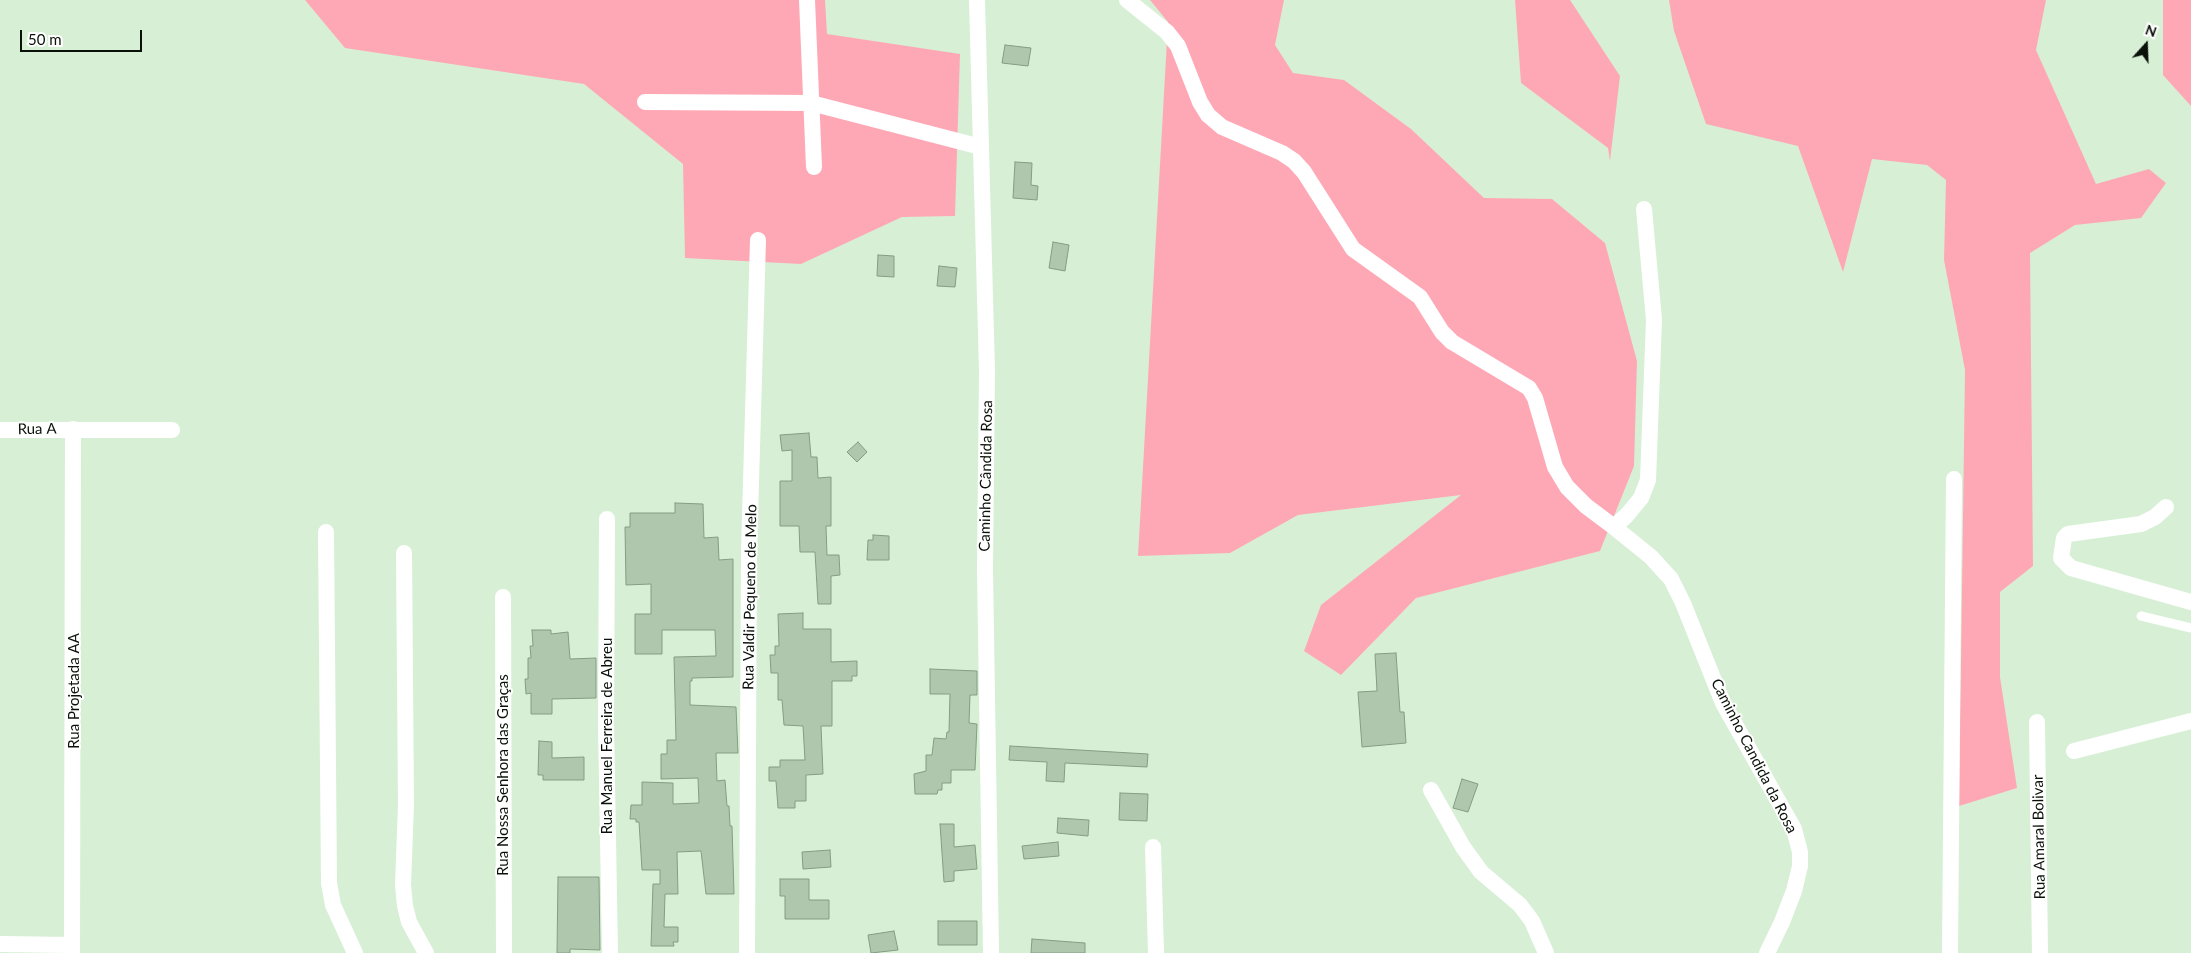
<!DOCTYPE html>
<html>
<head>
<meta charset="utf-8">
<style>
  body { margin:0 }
  #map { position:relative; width:2191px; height:953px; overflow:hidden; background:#d7f0d5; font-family:Lato,sans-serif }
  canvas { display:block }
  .north { position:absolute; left:2121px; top:20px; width:50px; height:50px; -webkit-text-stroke:4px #fff; paint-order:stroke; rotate:20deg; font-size:14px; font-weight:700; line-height:20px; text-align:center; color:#091108 }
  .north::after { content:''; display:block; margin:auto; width:18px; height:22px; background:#091108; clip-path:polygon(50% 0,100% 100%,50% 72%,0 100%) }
  .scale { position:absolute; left:20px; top:30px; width:122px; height:22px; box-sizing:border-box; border:2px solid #091108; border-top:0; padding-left:6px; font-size:15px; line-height:18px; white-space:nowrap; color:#091108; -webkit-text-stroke:4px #fff; paint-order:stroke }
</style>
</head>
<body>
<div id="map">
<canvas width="2191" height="953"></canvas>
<div class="north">N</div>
<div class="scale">50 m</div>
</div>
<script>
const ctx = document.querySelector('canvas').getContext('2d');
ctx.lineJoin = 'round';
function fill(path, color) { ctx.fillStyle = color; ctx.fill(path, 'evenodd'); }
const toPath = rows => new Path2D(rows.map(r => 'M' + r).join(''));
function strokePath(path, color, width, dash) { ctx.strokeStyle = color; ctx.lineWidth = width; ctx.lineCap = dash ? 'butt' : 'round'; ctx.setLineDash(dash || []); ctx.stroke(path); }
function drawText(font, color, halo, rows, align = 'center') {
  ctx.font = font + ' Lato,sans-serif'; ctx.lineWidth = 4; ctx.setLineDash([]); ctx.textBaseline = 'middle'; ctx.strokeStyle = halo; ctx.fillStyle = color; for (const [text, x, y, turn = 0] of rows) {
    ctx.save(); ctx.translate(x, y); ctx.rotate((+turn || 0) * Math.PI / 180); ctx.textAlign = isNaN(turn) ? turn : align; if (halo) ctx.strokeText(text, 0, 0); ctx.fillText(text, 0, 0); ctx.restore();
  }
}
const green = toPath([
  [305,0,825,0,827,34,960,54,955,216,902,217,801,264,685,258,683,164,584,84,345,48],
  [1150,0,1284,0,1275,45,1293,73,1344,80,1411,129,1484,198,1552,199,1605,243,1637,361,1634,466,1600,551,1416,598,1341,675,1304,651,1321,605,1461,495,1298,515,1230,553,1138,556,1168,22],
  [1515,0,1570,0,1620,76,1610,161,1608,148,1521,83],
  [1669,0,2046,0,2036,50,2096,184,2149,169,2166,183,2141,218,2075,225,2030,253,2033,566,2000,592,2000,677,2017,788,1959,806,1965,370,1944,260,1946,180,1927,165,1872,159,1843,272,1798,146,1706,124,1674,31],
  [2163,0,2191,0,2191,106,2163,75]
]);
const building = toPath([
  [1005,45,1031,48,1028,66,1002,63,1005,45],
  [1015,162,1032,163,1031,185,1038,186,1037,200,1013,198,1015,162],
  [1053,242,1069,245,1065,271,1049,268,1053,242],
  [878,255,894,256,894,277,877,276,878,255],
  [939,266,957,268,955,287,937,286,939,266],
  [809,433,811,457,817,457,818,478,831,477,831,526,826,526,827,555,839,555,840,575,831,576,831,604,818,604,815,552,800,552,799,526,780,526,780,481,792,481,792,450,782,451,780,435,809,433],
  [858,442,867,452,857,462,847,452,858,442],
  [675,503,703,504,704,538,718,537,719,560,733,559,733,677,692,678,692,681,690,681,690,705,736,707,738,753,716,753,717,781,725,780,727,806,729,806,730,826,732,826,734,894,706,894,701,851,677,852,678,894,665,894,664,927,678,927,678,942,673,942,674,946,651,946,653,884,660,884,660,870,642,870,639,822,636,822,636,819,630,819,631,805,642,805,642,782,673,783,673,804,699,803,698,778,661,779,661,754,667,754,667,740,676,740,674,657,716,656,715,630,662,630,662,654,635,654,635,614,651,614,651,584,626,585,625,527,630,527,630,513,675,513,675,503],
  [873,535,889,536,889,560,867,560,868,540,873,540,873,535],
  [803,613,803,629,831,629,831,662,857,661,857,676,852,676,852,681,832,681,832,726,821,726,823,774,806,775,806,801,795,801,795,808,778,808,776,781,769,781,769,767,780,767,780,760,805,760,803,726,784,725,782,700,778,700,778,673,771,673,770,655,775,655,775,646,779,646,778,614,803,613],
  [532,630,551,630,551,634,568,632,570,659,596,658,596,698,552,699,552,714,531,714,531,693,526,694,525,679,528,679,528,658,531,658,530,646,533,646,532,630],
  [1396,653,1400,712,1404,712,1406,743,1362,747,1358,692,1377,691,1375,654,1396,653],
  [930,669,977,671,977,695,970,695,969,723,977,724,975,770,951,770,951,783,942,783,942,790,938,790,937,794,915,794,914,774,926,771,926,755,932,755,934,738,946,739,947,732,949,732,950,694,930,694,930,669],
  [539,741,552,742,552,758,584,757,584,780,543,780,543,775,538,775,539,741],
  [1010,746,1148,754,1147,767,1065,763,1064,782,1046,781,1047,762,1009,760,1010,746],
  [1462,779,1478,784,1468,812,1453,808,1462,779],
  [1120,793,1148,794,1147,821,1119,820,1120,793],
  [1058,818,1089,820,1088,836,1057,833,1058,818],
  [940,824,954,824,954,847,975,845,977,869,954,871,954,881,944,882,940,824],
  [1058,842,1059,856,1024,859,1022,846,1058,842],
  [830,850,831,867,803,869,802,852,830,850],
  [558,877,599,877,600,950,570,949,570,953,557,953,558,877],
  [780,879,809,879,809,900,829,900,829,919,785,919,785,896,780,896,780,879],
  [938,921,977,921,977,945,938,945,938,921],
  [894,931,898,950,871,953,868,935,894,931],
  [1032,939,1085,943,1085,953,1031,953,1032,939]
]);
const service = toPath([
  [2141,616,2191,628]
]);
const minor = toPath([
  [807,0,814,167],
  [977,0,987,371,985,569,991,953],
  [1127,0,1167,32,1178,46,1200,102,1208,115,1222,127,1282,153,1294,161,1304,172,1353,249,1420,297,1442,332,1452,342,1529,388,1535,398,1555,467,1567,487,1586,506,1614,527],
  [645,102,811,103,981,147],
  [1644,209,1654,320,1648,480,1641,498,1627,515,1614,527,1651,557,1671,579,1683,603,1723,703,1794,829,1800,852,1800,866,1794,891,1782,922,1767,953],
  [0,430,172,430],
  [2166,507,2155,517,2141,524,2068,534,2064,538,2061,558,2071,568,2191,602],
  [607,519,606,725,610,953],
  [326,532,329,883,333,905,355,953],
  [404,553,406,804,403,885,405,906,409,922,426,953],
  [503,597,504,953],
  [2037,722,2040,953],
  [2074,751,2191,721],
  [1431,790,1463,847,1481,872,1520,905,1532,921,1546,953],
  [1153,847,1156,953],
  [0,944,72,945],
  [72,953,73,429],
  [747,953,749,551,758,240],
  [1950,953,1954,479]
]);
const streetNames = [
  ["Rua A",37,429,-1],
  ["Caminho Cândida Rosa",986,476,-89],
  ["Rua Valdir Pequeno de Melo",750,597,-89],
  ["Rua Projetada AA",74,691,-90],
  ["Rua Manuel Ferreira de Abreu",607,736,-90],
  ["Caminho Candida da Rosa",1754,756,63],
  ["Rua Nossa Senhora das Graças",503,775,-90],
  ["Rua Amaral Bolivar",2039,837,-91]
];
fill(green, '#ffa8b5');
fill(building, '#afc7ad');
strokePath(building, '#859c84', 1);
strokePath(service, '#fff', 9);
strokePath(minor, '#fff', 16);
drawText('15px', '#091108', '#fff', streetNames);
</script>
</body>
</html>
